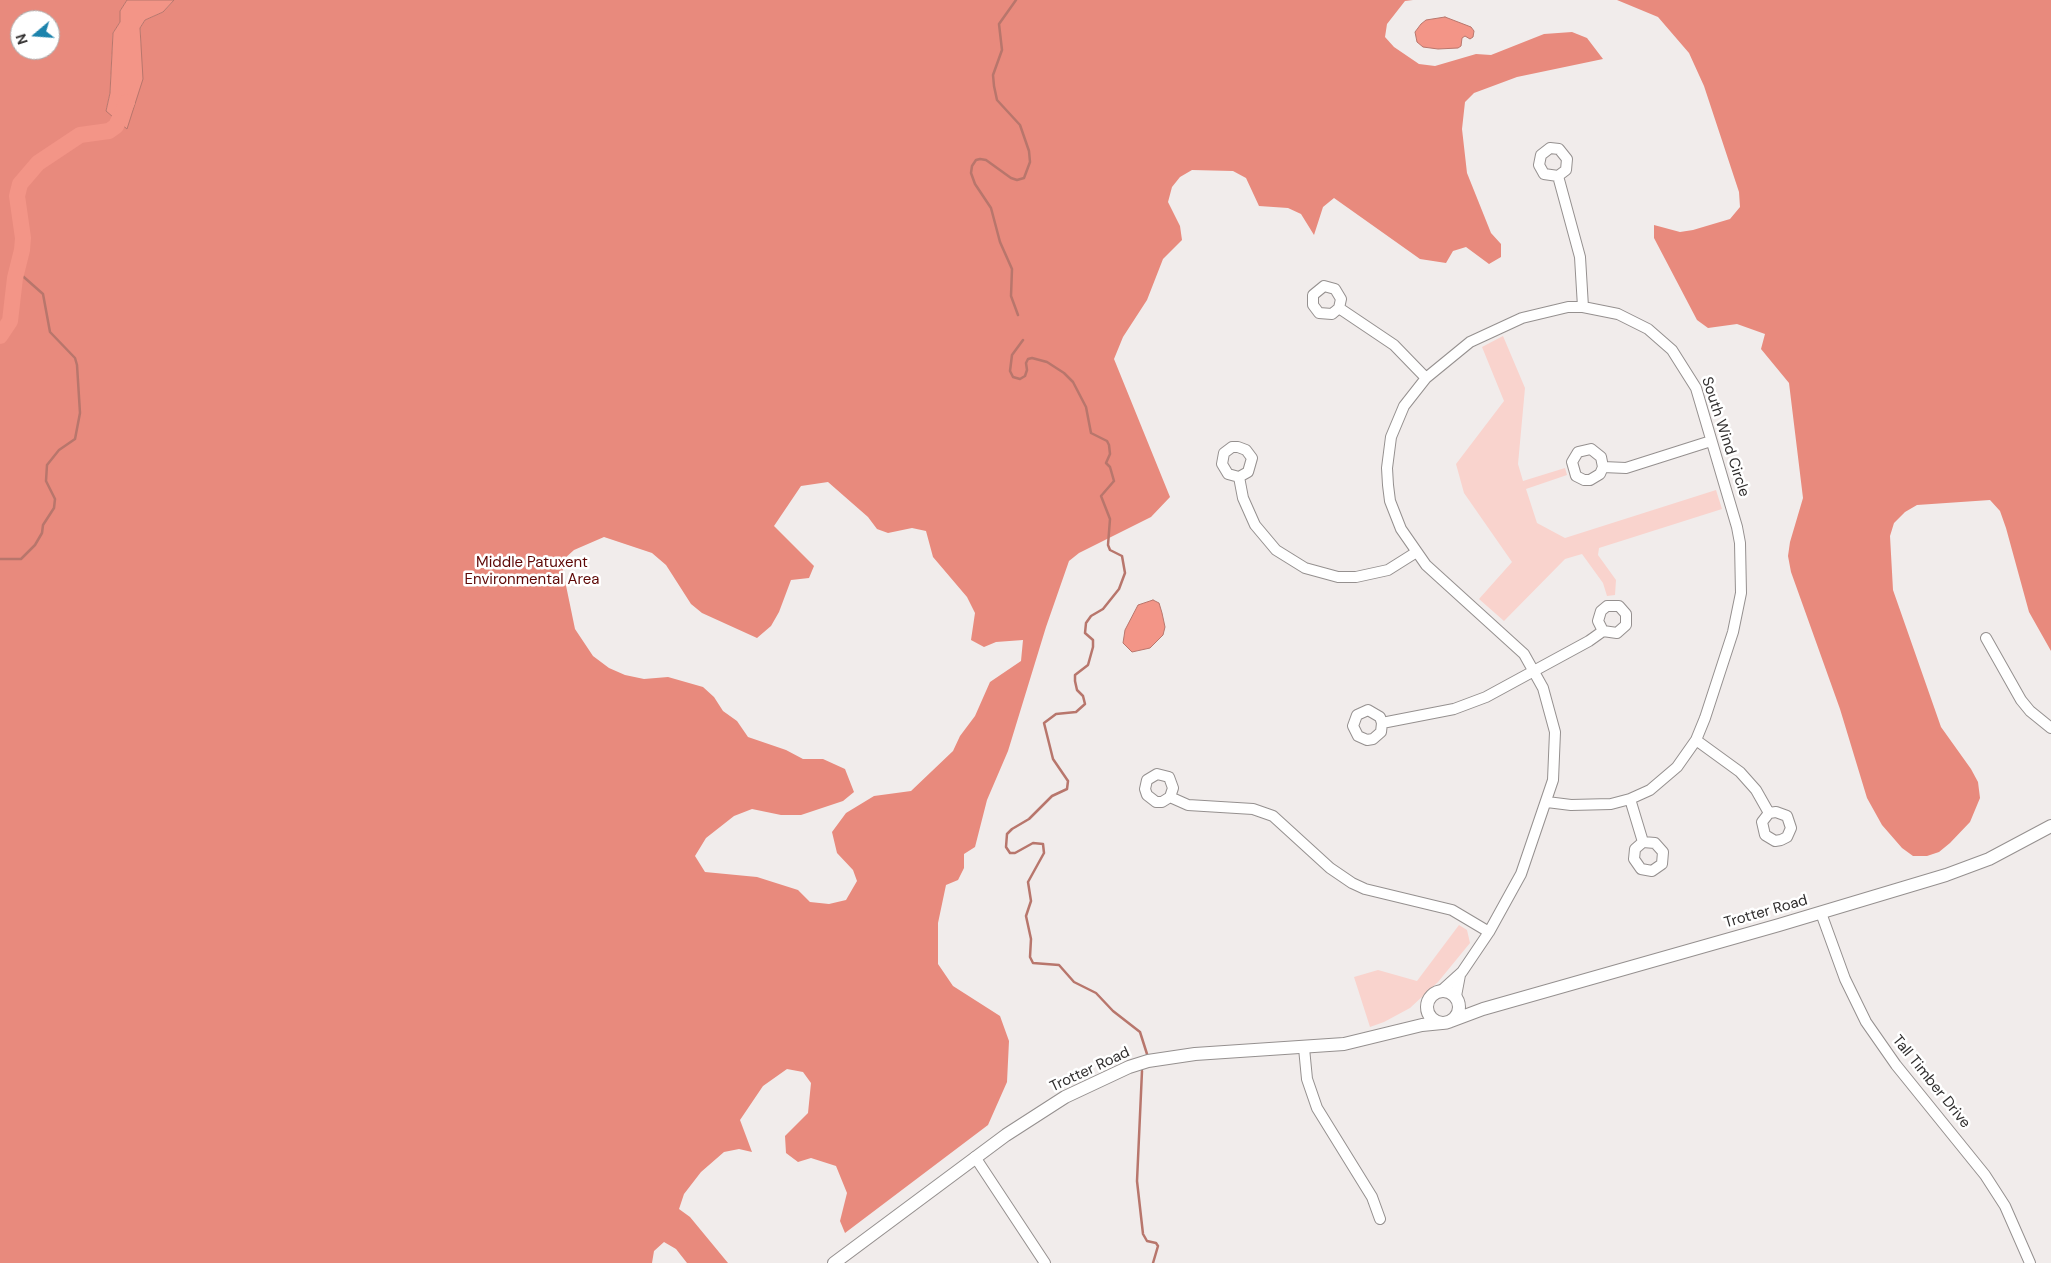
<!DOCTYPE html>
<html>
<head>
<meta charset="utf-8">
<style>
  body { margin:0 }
  #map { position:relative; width:2051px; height:1263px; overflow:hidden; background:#f1eceb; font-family:"DM Sans",sans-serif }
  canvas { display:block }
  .north { position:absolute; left:10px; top:10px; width:50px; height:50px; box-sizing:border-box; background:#fff; border:1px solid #acabab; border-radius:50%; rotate:252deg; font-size:14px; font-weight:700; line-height:20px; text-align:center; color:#302e2e }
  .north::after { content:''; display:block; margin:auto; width:18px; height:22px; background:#1c83ac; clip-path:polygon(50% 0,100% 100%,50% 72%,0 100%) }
</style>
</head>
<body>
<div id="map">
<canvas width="2051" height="1263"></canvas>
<div class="north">N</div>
</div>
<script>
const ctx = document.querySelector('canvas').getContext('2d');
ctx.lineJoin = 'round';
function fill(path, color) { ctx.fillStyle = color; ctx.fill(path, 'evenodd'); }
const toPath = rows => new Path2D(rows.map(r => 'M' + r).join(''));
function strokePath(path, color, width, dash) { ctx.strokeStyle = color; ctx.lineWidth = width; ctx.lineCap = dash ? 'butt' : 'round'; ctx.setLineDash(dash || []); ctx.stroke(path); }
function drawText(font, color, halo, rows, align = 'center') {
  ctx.font = font + ' "DM Sans",sans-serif'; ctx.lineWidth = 5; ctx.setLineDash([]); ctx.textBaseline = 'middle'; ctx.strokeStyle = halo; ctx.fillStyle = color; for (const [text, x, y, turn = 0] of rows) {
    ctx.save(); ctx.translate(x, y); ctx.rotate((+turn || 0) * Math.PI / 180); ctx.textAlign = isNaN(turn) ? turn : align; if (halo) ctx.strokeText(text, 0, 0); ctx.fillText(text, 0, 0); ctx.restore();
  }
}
const green = toPath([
  [1503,336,1525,388,1518,464,1523,481,1565,468,1567,475,1526,489,1537,523,1565,538,1716,490,1722,509,1599,548,1598,555,1616,580,1615,595,1607,596,1603,583,1582,554,1565,559,1504,621,1479,599,1512,562,1464,493,1456,464,1504,401,1482,347],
  [1459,925,1467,930,1470,943,1438,982,1410,1008,1384,1022,1370,1027,1354,977,1378,970,1417,981]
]);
const forest = toPath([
  [0,0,127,0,120,11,120,22,113,33,110,93,106,111,141,51,140,28,145,20,163,12,174,0,1413,0,1405,1,1387,24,1385,37,1394,47,1419,64,1435,66,1476,54,1491,55,1544,34,1572,32,1587,38,1603,59,1517,77,1474,93,1465,102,1462,129,1467,173,1491,233,1501,244,1501,257,1489,264,1466,247,1453,251,1446,263,1420,259,1334,198,1323,207,1314,235,1301,214,1288,208,1259,206,1246,178,1233,171,1192,170,1180,177,1172,187,1168,202,1180,226,1182,240,1163,259,1147,300,1123,337,1114,359,1170,497,1151,517,1079,553,1069,561,1046,627,1008,751,987,800,975,847,964,854,964,868,958,880,946,885,938,923,938,964,953,986,1000,1016,1009,1041,1007,1082,988,1125,845,1233,840,1221,847,1193,836,1166,811,1158,798,1162,786,1153,785,1136,808,1113,811,1083,803,1072,787,1069,763,1086,740,1120,752,1152,739,1149,724,1152,701,1172,684,1194,679,1209,690,1217,728,1263,687,1263,676,1249,664,1242,654,1251,652,1263,0,1263],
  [20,20,50,20,50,50,20,50],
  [828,482,868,517,877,529,888,533,912,528,926,531,933,557,967,597,975,613,971,640,984,647,996,642,1023,640,1021,661,990,682,975,716,960,736,953,751,911,791,874,796,846,813,832,832,837,853,853,870,857,881,846,900,829,904,810,902,798,890,757,877,705,872,695,856,706,838,734,816,752,809,781,815,801,815,843,801,854,792,845,769,823,759,803,759,786,750,748,737,737,721,723,711,714,697,703,687,668,677,644,679,625,675,609,668,593,656,575,629,563,571,564,559,574,550,604,537,652,553,666,565,691,604,702,613,757,638,771,626,779,612,791,580,809,578,814,566,774,526,801,486],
  [1617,0,2051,0,2051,651,2029,612,2006,528,2000,511,1990,500,1917,505,1905,512,1894,523,1890,536,1893,590,1941,727,1971,769,1978,782,1980,798,1970,822,1950,843,1939,852,1927,856,1913,856,1902,848,1882,825,1867,798,1840,709,1791,572,1788,556,1790,542,1803,498,1789,383,1761,349,1765,334,1737,324,1708,328,1697,320,1654,238,1654,225,1680,232,1693,230,1730,219,1740,207,1739,192,1704,86,1689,53,1658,17]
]);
const water = toPath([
  [127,0,174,0,163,12,145,20,140,28,143,79,127,129,106,111,110,93,113,33,120,22,120,11,127,0],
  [1445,17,1471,27,1474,31,1473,37,1470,39,1465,36,1462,38,1461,46,1458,48,1438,49,1423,47,1417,42,1415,32,1421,24,1426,20,1445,17],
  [1153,600,1159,603,1162,613,1165,627,1163,635,1150,648,1132,652,1123,643,1125,630,1138,605,1153,600]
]);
const stream = toPath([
  [1016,0,999,24,1002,50,993,75,994,86,997,100,1020,125,1029,151,1030,162,1024,178,1017,180,1011,178,986,160,980,159,976,160,972,166,971,173,975,184,991,208,1000,242,1012,269,1011,296,1018,315],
  [1023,340,1012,355,1010,371,1013,377,1020,379,1025,376,1027,370,1026,363,1028,359,1032,358,1047,362,1064,373,1073,382,1086,407,1091,433,1107,441,1109,445,1110,454,1106,463,1110,467,1114,481,1101,496,1110,519,1108,545,1110,550,1122,556,1125,573,1119,589,1103,609,1091,616,1086,623,1085,633,1093,640,1093,647,1088,665,1075,675,1075,681,1077,690,1083,696,1085,704,1076,712,1056,714,1044,723,1053,759,1068,781,1067,789,1052,796,1029,819,1012,829,1007,834,1006,847,1010,853,1015,853,1033,843,1043,844,1044,853,1028,882,1031,901,1026,916,1031,939,1030,957,1033,963,1059,965,1074,982,1096,993,1113,1011,1140,1032,1147,1054],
  [0,559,21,559,35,545,42,533,43,525,54,508,55,499,46,481,47,465,59,450,75,439,80,413,77,365,75,358,50,332,43,294,17,271],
  [1142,1071,1137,1181,1143,1234,1147,1241,1156,1243,1158,1246,1153,1263]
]);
const river = toPath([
  [0,336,10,321,15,278,22,250,23,238,17,196,20,184,38,163,80,135,109,131,116,126,127,102]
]);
const minor = toPath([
  [1558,176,1566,170,1567,159,1559,149,1550,148,1541,155,1539,165,1544,174,1558,176,1580,257,1583,307],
  [1339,308,1332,314,1319,313,1313,305,1313,295,1324,286,1335,289,1341,299,1339,308,1394,345,1426,378],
  [1603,467,1601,457,1591,449,1578,452,1572,462,1576,476,1584,480,1590,480,1600,474,1603,467,1626,468,1711,441],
  [1239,477,1248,472,1252,458,1246,450,1238,447,1232,447,1224,453,1222,464,1228,474,1239,477,1243,498,1255,525,1276,550,1305,568,1338,577,1356,577,1388,570,1415,553],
  [1986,638,2021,700,2030,711,2051,728],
  [1382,723,1380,717,1368,710,1357,715,1353,726,1358,736,1367,740,1373,739,1381,732,1382,723,1454,709,1486,697,1589,641,1603,631,1598,621,1601,611,1607,606,1619,606,1626,614,1626,625,1617,633,1603,631],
  [1696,740,1740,772,1756,790,1769,813,1776,812,1787,816,1791,828,1787,837,1781,840,1775,841,1765,835,1762,822,1769,813],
  [1170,797,1173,788,1169,777,1157,774,1147,780,1145,789,1147,795,1156,802,1162,802,1170,797,1188,805,1253,809,1273,816,1330,868,1352,883,1365,889,1452,910,1489,932],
  [1630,799,1643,842,1655,843,1663,852,1662,864,1652,871,1641,869,1634,859,1635,849,1643,842],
  [1821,913,1845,979,1866,1022,1896,1065,1985,1175,2005,1206,2030,1263],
  [1441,991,1462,972,1489,932,1521,874,1553,780,1555,732,1543,688,1524,654,1426,565,1401,529,1390,501,1388,485,1387,468,1391,437,1404,406,1426,378,1470,342,1522,318,1568,307,1583,307,1618,314,1648,329,1672,350,1696,388,1737,527,1740,543,1741,593,1733,632,1705,718,1696,740,1677,767,1650,790,1630,799,1611,804,1571,805,1547,802],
  [1456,996,1460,975],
  [1304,1048,1307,1079,1317,1108,1372,1197,1380,1219],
  [975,1157,1045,1263]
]);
const tertiary = toPath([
  '1427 1007a16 16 0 1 1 32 0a16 16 0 1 1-32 0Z',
  [1451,1021,1483,1009,1779,925,1946,875,1989,859,2051,826],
  [834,1263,1006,1135,1065,1097,1129,1067,1148,1061,1195,1054,1344,1044,1422,1025,1442,1023]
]);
const streetNames = [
  ["South Wind Circle",1725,437,72],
  ["Trotter Road",1766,912,-16],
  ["Trotter Road",1090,1070,-25],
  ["Tall Timber Drive",1931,1082,51]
];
const parkNames = [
  ["Middle Patuxent",532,563],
  ["Environmental Area",532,580]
];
fill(green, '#f9d3cd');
fill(forest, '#e88a7d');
fill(water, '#f39587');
strokePath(water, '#b8766c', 1);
strokePath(stream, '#b8766c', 2.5);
strokePath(river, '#f39587', 16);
strokePath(minor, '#95908f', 12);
strokePath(tertiary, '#95908f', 14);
strokePath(minor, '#fff', 10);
strokePath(tertiary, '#fff', 12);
drawText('15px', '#302e2e', '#fff', streetNames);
drawText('15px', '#5e0806', '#fff', parkNames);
</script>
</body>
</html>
